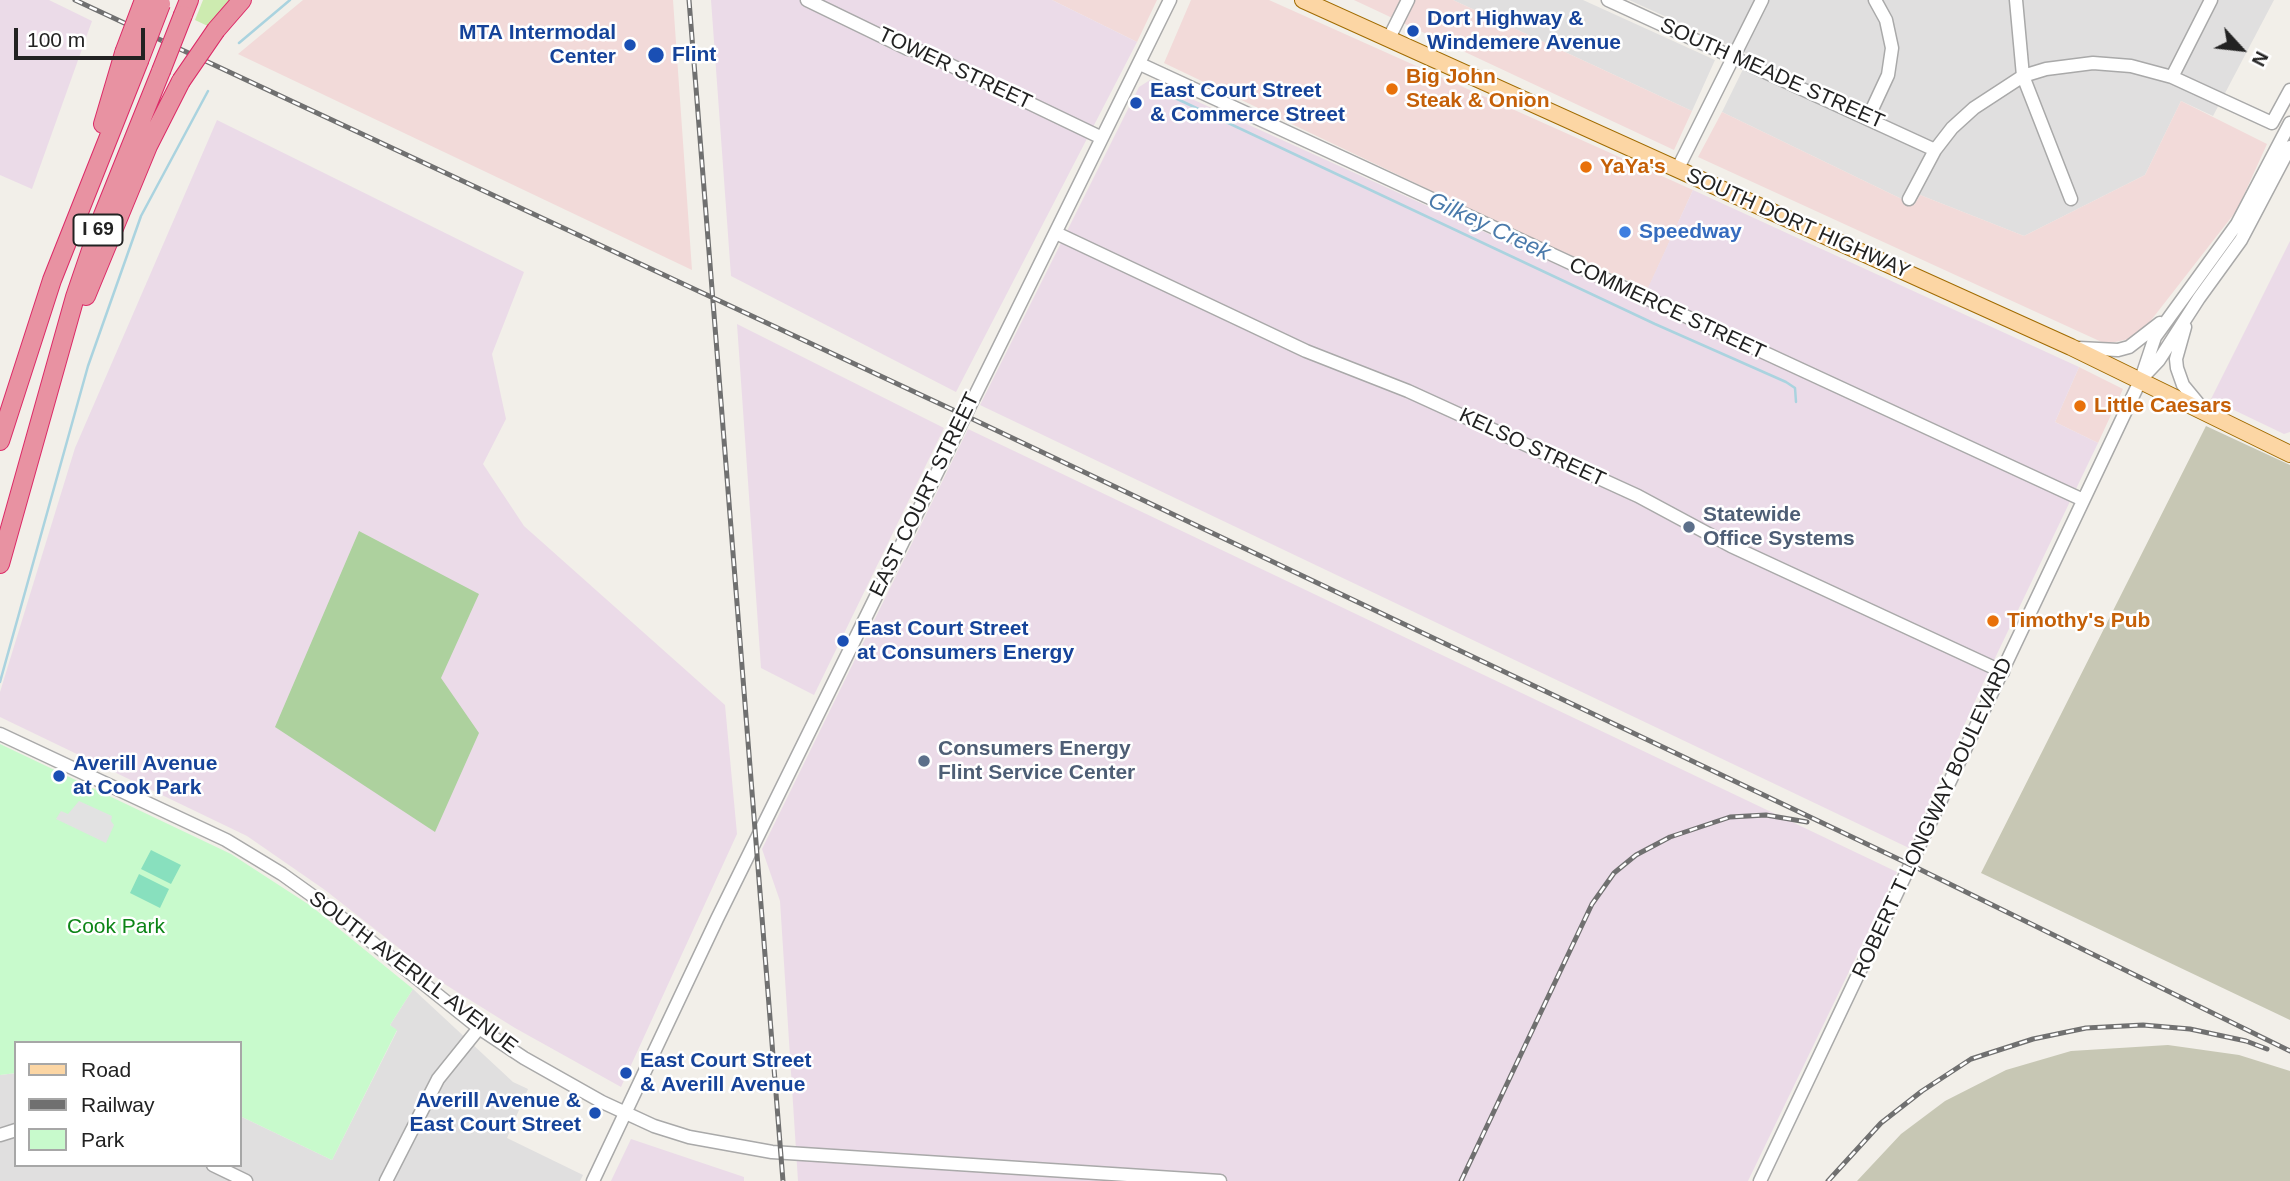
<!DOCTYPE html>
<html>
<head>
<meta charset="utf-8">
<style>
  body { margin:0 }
  #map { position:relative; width:2290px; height:1181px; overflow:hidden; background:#f2efe9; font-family:Helvetica,sans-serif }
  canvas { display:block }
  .legend { position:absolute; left:14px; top:1041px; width:228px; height:126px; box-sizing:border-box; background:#fff; border:2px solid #a7a7a7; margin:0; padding:9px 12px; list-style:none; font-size:21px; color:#222 }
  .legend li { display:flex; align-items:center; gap:14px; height:35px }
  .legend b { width:35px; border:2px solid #a7a7a7 }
  .north { position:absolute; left:2206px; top:14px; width:70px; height:70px; -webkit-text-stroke:5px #fff; paint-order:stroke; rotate:117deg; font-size:19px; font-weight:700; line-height:28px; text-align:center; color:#222 }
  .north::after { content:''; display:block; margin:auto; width:24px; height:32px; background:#222; clip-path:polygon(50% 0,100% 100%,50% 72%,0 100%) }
  .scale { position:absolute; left:14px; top:28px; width:131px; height:32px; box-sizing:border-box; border:4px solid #222; border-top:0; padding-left:9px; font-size:21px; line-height:24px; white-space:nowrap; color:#222; -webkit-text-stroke:5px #fff; paint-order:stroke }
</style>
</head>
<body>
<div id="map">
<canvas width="2290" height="1181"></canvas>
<ul class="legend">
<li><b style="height:9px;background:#fcd6a4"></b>Road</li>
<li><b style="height:9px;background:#707070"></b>Railway</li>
<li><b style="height:19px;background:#c8facc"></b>Park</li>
</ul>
<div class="north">N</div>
<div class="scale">100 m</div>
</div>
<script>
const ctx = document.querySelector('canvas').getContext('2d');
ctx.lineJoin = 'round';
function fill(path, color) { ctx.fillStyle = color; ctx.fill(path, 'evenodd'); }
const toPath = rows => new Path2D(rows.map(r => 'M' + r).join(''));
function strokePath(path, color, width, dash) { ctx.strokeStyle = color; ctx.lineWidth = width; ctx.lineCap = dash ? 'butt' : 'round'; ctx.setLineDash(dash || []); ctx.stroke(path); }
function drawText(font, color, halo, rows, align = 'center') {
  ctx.font = font + ' Helvetica,sans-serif'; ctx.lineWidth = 5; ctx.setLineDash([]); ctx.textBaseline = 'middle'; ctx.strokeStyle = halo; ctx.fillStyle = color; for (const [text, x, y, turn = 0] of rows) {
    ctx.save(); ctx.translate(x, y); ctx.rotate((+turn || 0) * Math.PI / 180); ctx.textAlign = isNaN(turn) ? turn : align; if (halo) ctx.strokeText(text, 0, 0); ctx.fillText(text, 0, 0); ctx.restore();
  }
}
const residential = toPath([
  [1453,0,1583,0,1715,60,1692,111],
  [1629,0,2274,0,2213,116,2181,101,2145,175,2024,236,1920,195,1914,205,1722,112,1750,55],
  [413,989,513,1082,528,1089,507,1138,583,1175,580,1181,0,1181,0,1075,16,1073,16,1165,240,1165,240,1116,332,1160,397,1031,390,1025]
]);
const commercial = toPath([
  [303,0,673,0,692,270,238,54],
  [1052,0,1157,0,1137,42],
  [1191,0,1269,0,1693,190,1648,289,1524,235,1164,63],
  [1354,0,1453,0,1692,111,1674,150],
  [2181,101,2267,144,2237,210,2138,337,2106,344,1698,157,1722,112,1914,205,1920,195,2024,236,2145,175],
  [2079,367,2123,389,2098,443,2055,422]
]);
const industrial = toPath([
  [0,0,49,0,92,21,32,189,0,175],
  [711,0,1052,0,1137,42,956,392,731,276],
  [1150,80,1641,303,1693,190,2079,367,2055,422,2098,443,1985,679,1909,848,980,405,1139,87],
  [217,120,524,272,492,354,506,419,483,464,524,526,725,705,737,834,621,1087,515,1028,446,985,325,890,247,836,0,717,0,692,75,448],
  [2290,241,2290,432,2284,434,2211,399],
  [737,324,944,428,814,695,761,668],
  [968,429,1897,872,1748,1181,798,1181,780,901,762,849],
  [631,1139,744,1177,744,1181,611,1181]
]);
const construction = toPath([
  [2206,426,2290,465,2290,1020,1981,873],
  [2168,1045,2239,1055,2290,1071,2290,1181,1857,1181,1901,1134,1945,1101,2006,1070,2071,1051]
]);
const grass = toPath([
  [203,0,234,0,212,28,195,20]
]);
const forest = toPath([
  [359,531,479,594,441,678,479,733,435,832,275,727]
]);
const park = toPath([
  [0,744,231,854,311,906,413,989,390,1025,397,1030,332,1160,240,1116,240,1043,16,1043,16,1073,0,1075]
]);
const pitch = toPath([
  [151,850,181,865,171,884,141,869],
  [139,874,169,889,160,908,130,893]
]);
const parking = toPath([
  [79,801,112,816,111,821,114,825,106,843,56,819,61,811,68,814]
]);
const stream = toPath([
  [239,43,290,0],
  [1156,89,1655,324,1786,382,1795,388,1796,402],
  [0,682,88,366,141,216,208,91]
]);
const minor = toPath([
  [807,0,908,49,923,52,1102,138],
  [1608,0,1935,150],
  [2016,0,2023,76,2071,199],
  [1389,38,1408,0],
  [1140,64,2081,499],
  [2172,77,2211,0],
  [1868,118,1888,75,1892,48,1886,20,1875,0],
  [1677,170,1762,0],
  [1909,199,1935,150,1952,128,1974,108,2023,76,2046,69,2093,63,2131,66,2172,77,2272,123,2290,90],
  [1056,233,1306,351,1408,391,1638,496,1731,546,2003,672],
  [2185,327,2176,359,2177,368,2183,385,2202,408],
  [2079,348,2118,350,2129,347,2160,323],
  [2141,379,2159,360,2199,298,2241,240,2290,147],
  [0,734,226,840,282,874,328,907,479,1028,524,1058,602,1102,654,1126,689,1137,772,1152,1220,1181],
  [0,1135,16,1130],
  [213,1165,246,1181],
  [386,1181,438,1079,479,1028],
  [593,1181,717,919,1170,0],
  [1760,1181,2141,379,2155,337,2237,224,2290,123]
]);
const major = toPath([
  [1303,0,2071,347,2290,454]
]);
const highway = toPath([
  [183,15,189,0],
  [216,30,242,0],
  [103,124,124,53],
  [86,296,148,146,181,81],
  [0,441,52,280,139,61],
  [0,564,75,297,103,215,161,71]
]);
const rail = toPath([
  [75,0,964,415,1911,865,2290,1051],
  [689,0,783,1181],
  [1461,1181,1592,904,1614,873,1636,855,1670,837,1730,817,1766,815,1807,822],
  [1828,1181,1881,1123,1922,1091,1971,1059,2033,1039,2086,1028,2143,1025,2190,1029,2246,1041,2267,1049]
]);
const highwayBridge = toPath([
  [124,53,144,0],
  [139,61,161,4],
  [161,71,183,15],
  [181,81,216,30]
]);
const markers = [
  [1413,31,7,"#1a4fb4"],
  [630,45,7,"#1a4fb4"],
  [656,55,9,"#1a4fb4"],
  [1392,89,7,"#e8710a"],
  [1136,103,7,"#1a4fb4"],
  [1586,167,7,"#e8710a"],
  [1625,232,7,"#3f7fe0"],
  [2080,406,7,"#e8710a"],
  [1689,527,7,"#5c6f8a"],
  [1993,621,7,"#e8710a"],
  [843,641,7,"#1a4fb4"],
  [924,761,7,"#5c6f8a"],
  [59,776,7,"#1a4fb4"],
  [626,1073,7,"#1a4fb4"],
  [595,1113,7,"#1a4fb4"]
];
const shields = [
  [98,230,49]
];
const shieldNames = [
  ["I 69",98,230]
];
const transitNames = [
  ["Dort Highway &",1427,19],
  ["Windemere Avenue",1427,43],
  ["MTA Intermodal",616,33,"right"],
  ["Center",616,57,"right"],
  ["Flint",672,55],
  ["East Court Street",1150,91],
  ["& Commerce Street",1150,115],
  ["East Court Street",857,629],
  ["at Consumers Energy",857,653],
  ["Averill Avenue",73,764],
  ["at Cook Park",73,788],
  ["East Court Street",640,1061],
  ["& Averill Avenue",640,1085],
  ["Averill Avenue &",581,1101,"right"],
  ["East Court Street",581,1125,"right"]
];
const streetNames = [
  ["TOWER STREET",955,69,25],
  ["SOUTH MEADE STREET",1772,74,24],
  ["SOUTH DORT HIGHWAY",1798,224,24],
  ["COMMERCE STREET",1667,309,25],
  ["KELSO STREET",1532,448,25],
  ["EAST COURT STREET",925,495,-64],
  ["ROBERT T LONGWAY BOULEVARD",1933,818,-65],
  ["SOUTH AVERILL AVENUE",413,973,37]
];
const foodNames = [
  ["Big John",1406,77],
  ["Steak & Onion",1406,101],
  ["YaYa's",1600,167],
  ["Little Caesars",2094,406],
  ["Timothy's Pub",2007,621]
];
const shopNames = [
  ["Speedway",1639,232]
];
const serviceNames = [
  ["Statewide",1703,515],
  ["Office Systems",1703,539],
  ["Consumers Energy",938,749],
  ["Flint Service Center",938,773]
];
const parkNames = [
  ["Cook Park",116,927]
];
const waterNames = [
  ["Gilkey Creek",1489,227,25]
];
fill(residential, '#e0dfdf');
fill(commercial, '#f2dad9');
fill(industrial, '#ebdbe8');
fill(construction, '#c7c7b4');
fill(grass, '#cdebb0');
fill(forest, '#add19e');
fill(park, '#c8facc');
fill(pitch, '#88e0be');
fill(parking, '#e2e2e2');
strokePath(stream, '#aad3df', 2.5);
strokePath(minor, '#a9a9a9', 15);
strokePath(major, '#a06b00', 18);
strokePath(highway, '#dc2a67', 20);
strokePath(minor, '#fff', 12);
strokePath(major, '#fcd6a4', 16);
strokePath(highway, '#e892a2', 18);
strokePath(rail, '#707070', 5);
strokePath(rail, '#fff', 2.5, [8]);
strokePath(highwayBridge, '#dc2a67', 20, []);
strokePath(highwayBridge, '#e892a2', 18);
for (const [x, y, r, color] of markers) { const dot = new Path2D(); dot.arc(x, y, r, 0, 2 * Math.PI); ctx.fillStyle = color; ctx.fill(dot); strokePath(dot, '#fff', 2.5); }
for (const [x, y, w] of shields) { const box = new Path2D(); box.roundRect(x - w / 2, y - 15.5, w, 31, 5); ctx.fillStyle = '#fff'; ctx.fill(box); strokePath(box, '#222', 2); }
drawText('bold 19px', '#222', null, shieldNames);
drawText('bold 21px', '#164399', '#fff', transitNames, 'left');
drawText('21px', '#222', '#fff', streetNames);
drawText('bold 21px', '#c56008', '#fff', foodNames, 'left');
drawText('bold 21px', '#366cbe', '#fff', shopNames, 'left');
drawText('bold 21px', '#4e5e75', '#fff', serviceNames, 'left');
drawText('21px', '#0c8416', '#fff', parkNames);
drawText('italic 23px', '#4a7aab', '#fff', waterNames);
</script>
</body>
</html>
